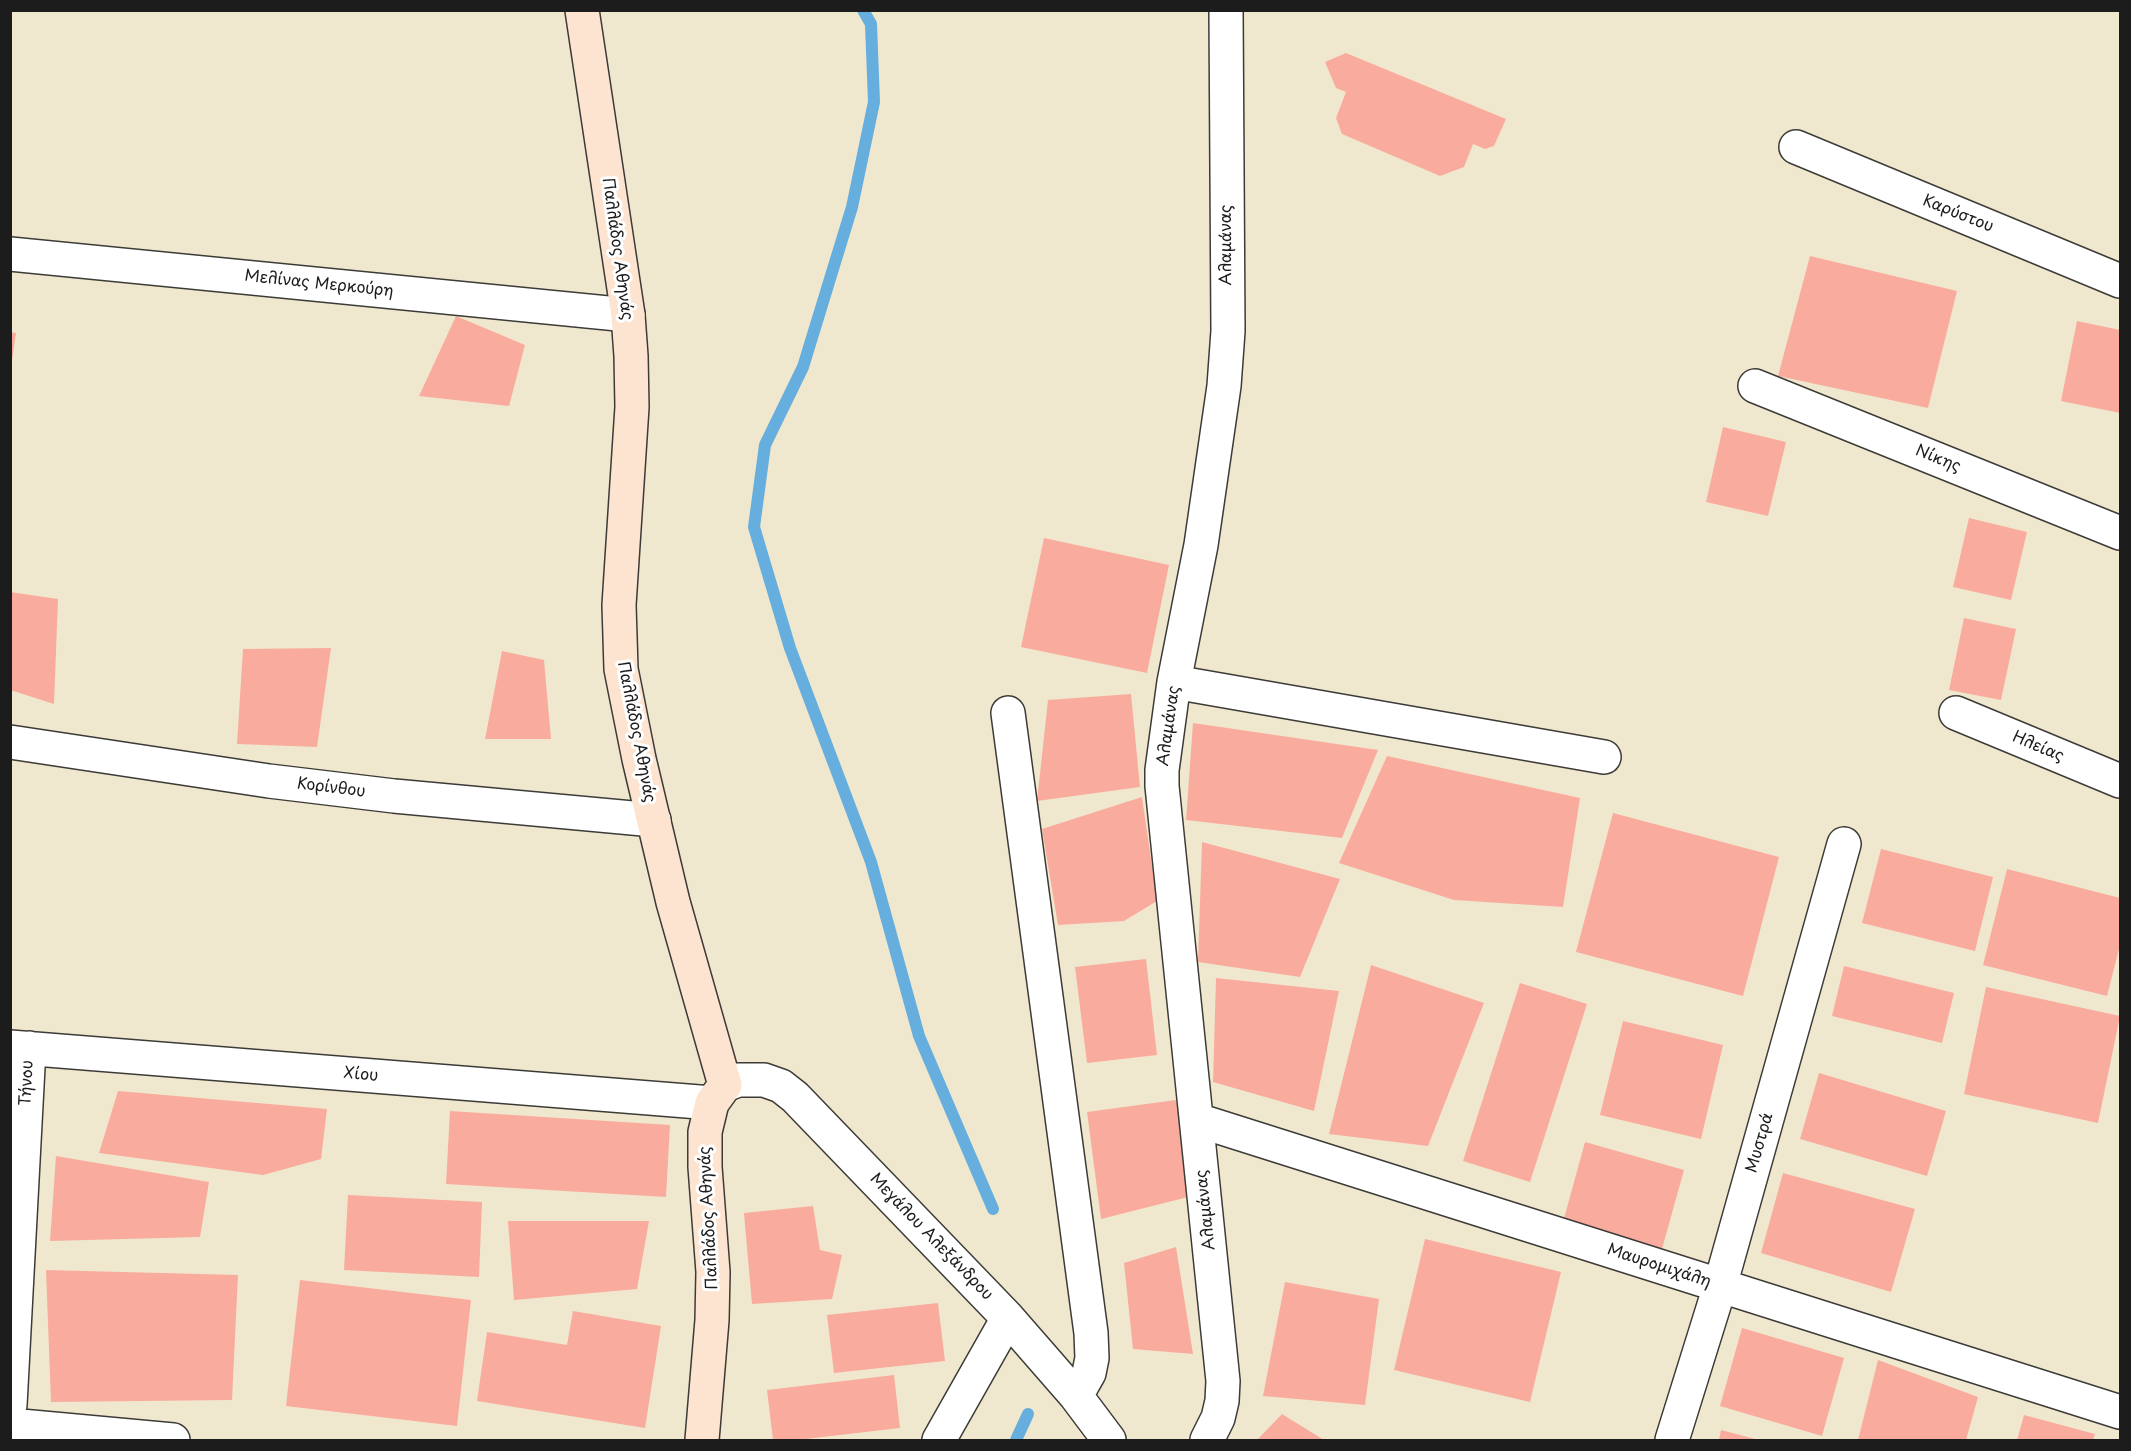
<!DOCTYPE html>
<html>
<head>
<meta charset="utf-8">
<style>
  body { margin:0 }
  #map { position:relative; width:2131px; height:1451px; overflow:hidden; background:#f0e8ce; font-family:"Playpen Sans",sans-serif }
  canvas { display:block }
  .frame { position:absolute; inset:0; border:12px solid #1c1c1c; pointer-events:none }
</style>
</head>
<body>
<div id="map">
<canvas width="2131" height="1451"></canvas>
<div class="frame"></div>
</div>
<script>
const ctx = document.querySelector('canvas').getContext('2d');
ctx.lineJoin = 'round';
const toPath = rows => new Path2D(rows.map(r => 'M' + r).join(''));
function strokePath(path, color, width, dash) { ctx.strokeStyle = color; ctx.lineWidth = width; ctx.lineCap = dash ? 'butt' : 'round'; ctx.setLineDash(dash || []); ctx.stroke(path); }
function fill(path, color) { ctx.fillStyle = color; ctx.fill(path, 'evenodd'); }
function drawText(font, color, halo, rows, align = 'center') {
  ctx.font = font + ' "Playpen Sans",sans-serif'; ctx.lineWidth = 6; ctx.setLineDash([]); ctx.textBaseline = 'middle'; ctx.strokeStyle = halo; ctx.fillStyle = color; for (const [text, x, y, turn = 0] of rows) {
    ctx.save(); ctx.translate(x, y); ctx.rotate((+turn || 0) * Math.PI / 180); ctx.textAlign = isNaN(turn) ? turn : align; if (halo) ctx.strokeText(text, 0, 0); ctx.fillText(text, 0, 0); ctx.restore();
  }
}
const stream = toPath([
  [863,10,871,24,874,102,852,207,803,367,765,445,754,527,790,648,871,862,919,1036,993,1209],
  [1016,1440,1028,1414]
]);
const building = toPath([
  [1346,53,1506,119,1494,146,1485,149,1473,144,1464,167,1440,176,1342,134,1336,118,1346,92,1336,88,1325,62],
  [1810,256,1957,291,1928,408,1778,376],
  [456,316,525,345,509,406,419,396],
  [2077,321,2120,330,2120,413,2061,401],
  [10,332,16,333,12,360,10,360],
  [1723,427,1786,442,1768,516,1706,502],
  [1969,518,2027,532,2011,600,1953,587],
  [1044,538,1169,565,1147,673,1021,647],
  [10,592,58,599,54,704,10,690],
  [1964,618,2016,629,2001,700,1949,690],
  [331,648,317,747,237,744,243,649],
  [502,651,544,660,551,739,485,739],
  [1131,694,1140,787,1037,801,1048,700],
  [1193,723,1378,750,1342,838,1186,820],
  [1387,756,1580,798,1563,907,1454,900,1339,863],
  [1142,797,1157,901,1124,921,1058,925,1042,829],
  [1613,813,1779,857,1743,996,1576,952],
  [1202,842,1340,879,1300,977,1198,962],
  [1881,849,1993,877,1975,951,1862,923],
  [2007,869,2120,898,2120,945,2107,996,1983,965],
  [1146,959,1157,1055,1087,1063,1075,967],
  [1371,965,1484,1003,1428,1146,1329,1134],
  [1844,966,1954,993,1942,1043,1832,1016],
  [1216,978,1339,991,1314,1111,1213,1082],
  [1520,983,1587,1004,1530,1182,1463,1161],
  [1986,987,2120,1016,2098,1123,1964,1094],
  [1623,1021,1723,1045,1701,1139,1600,1115],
  [1819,1073,1946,1111,1927,1176,1800,1139],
  [118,1091,327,1109,321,1159,263,1175,99,1153],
  [1176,1100,1196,1195,1101,1219,1087,1112],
  [450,1111,670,1125,666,1197,446,1184],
  [1585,1142,1684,1170,1662,1249,1563,1222],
  [56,1156,209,1182,200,1237,50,1241],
  [1783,1173,1915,1209,1891,1292,1761,1253],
  [348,1195,482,1202,479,1277,344,1270],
  [813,1206,820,1250,842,1255,832,1299,752,1304,744,1213],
  [508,1221,649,1221,637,1289,514,1300],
  [1425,1239,1561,1272,1530,1402,1394,1370],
  [1176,1247,1193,1354,1133,1349,1124,1263],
  [46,1270,238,1275,232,1400,51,1402],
  [300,1280,471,1300,457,1426,286,1406],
  [1285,1282,1379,1299,1365,1405,1263,1396],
  [938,1303,945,1361,834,1373,827,1315],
  [573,1311,661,1326,645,1428,477,1401,487,1332,567,1345],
  [1742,1328,1844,1358,1822,1436,1720,1406],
  [1878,1360,1978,1397,1966,1440,1858,1440],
  [894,1375,900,1428,797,1440,773,1440,767,1390],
  [1282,1414,1324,1440,1257,1440],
  [2024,1415,2095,1434,2093,1440,2017,1440],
  [1721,1430,1759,1440,1719,1440]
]);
const street = toPath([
  [1796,147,2120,281],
  [10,254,628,315],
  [1755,386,2120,533],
  [1174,682,1604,757],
  [1008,713,1091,1333,1092,1358,1089,1373,1076,1396],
  [1956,713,2120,781],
  [10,742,269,781,394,796,654,820],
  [10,1047,712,1103],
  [725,1085,738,1080,764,1080,781,1086,795,1097,1008,1318,1076,1396,1109,1440],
  [1197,1120,2120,1412],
  [10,1405,29,1048],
  [10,1425,173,1440],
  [939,1440,1008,1318],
  [1207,1440,1218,1418,1222,1401,1223,1381,1162,786,1162,770,1174,682,1201,545,1224,386,1228,331,1226,10],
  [1672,1440,1720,1286,1844,844]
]);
const secondary = toPath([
  [582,10,628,315,631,356,632,407,619,605,621,669,639,759,673,902,725,1085,712,1103,705,1132,705,1167,713,1272,712,1320,702,1440]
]);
const streetNames = [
  ["Καρύστου",1958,214,22],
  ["Αλαμάνας",1227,245,-90],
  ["Παλλάδος Αθηνάς",617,249,82],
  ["Μελίνας Μερκούρη",319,284,6],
  ["Νίκης",1938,459,22],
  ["Αλαμάνας",1169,726,-82],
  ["Παλλάδος Αθηνάς",636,732,79],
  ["Ηλείας",2038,747,23],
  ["Κορίνθου",331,788,7],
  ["Χίου",361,1075,5],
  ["Τήνου",27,1083,-87],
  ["Μυστρά",1760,1143,-74],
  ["Αλαμάνας",1206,1210,-96],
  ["Παλλάδος Αθηνάς",709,1218,-93],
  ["Μεγάλου Αλεξάνδρου",931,1237,46],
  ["Μαυρομιχάλη",1659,1266,18]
];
strokePath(stream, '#65aedd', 12);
fill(building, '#f9ac9e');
strokePath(street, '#3c3b37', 36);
strokePath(secondary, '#3c3b37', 36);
strokePath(street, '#fff', 33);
strokePath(secondary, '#fde4d1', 33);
drawText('16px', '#1c1c1c', '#fff', streetNames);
</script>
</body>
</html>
